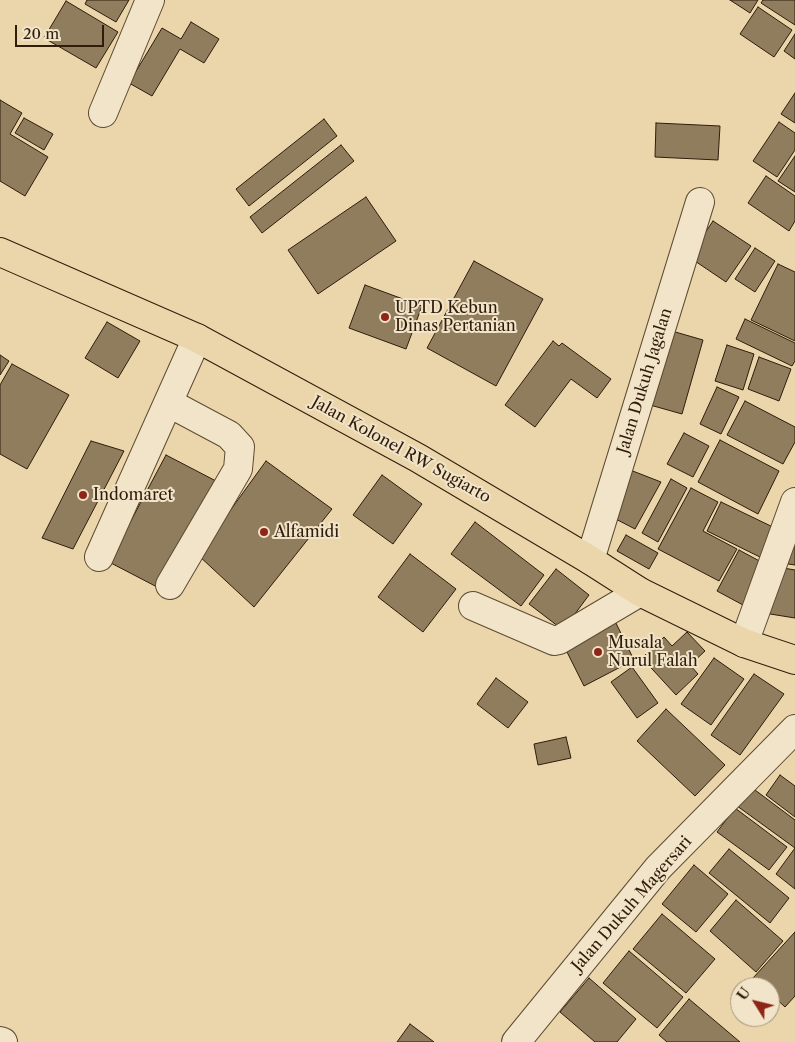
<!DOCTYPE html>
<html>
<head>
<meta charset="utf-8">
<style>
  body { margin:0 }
  #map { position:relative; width:795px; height:1042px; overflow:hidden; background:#ead6aa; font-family:"Libre Caslon Text",serif }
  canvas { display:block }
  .north { position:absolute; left:730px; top:977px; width:50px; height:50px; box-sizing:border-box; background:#f1e4c8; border:1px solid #a3947c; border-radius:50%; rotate:306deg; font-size:14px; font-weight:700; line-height:20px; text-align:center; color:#2f1c0b }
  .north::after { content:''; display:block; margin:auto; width:18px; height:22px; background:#8f2418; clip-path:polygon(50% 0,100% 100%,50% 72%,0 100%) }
  .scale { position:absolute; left:15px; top:25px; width:89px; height:22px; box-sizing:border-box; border:2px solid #2f1c0b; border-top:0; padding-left:6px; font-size:15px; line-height:18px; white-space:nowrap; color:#2f1c0b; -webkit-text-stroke:4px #f1e4c8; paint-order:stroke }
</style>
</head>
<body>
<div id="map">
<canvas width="795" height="1042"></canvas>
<div class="north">U</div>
<div class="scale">20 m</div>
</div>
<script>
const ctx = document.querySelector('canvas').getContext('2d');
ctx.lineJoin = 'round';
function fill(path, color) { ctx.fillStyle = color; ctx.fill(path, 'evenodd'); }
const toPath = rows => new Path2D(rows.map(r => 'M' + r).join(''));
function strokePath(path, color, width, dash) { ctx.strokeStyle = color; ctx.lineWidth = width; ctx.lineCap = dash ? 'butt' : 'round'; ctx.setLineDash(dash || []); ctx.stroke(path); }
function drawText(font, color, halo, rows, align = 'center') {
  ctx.font = font + ' "Libre Caslon Text",serif'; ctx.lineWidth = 4; ctx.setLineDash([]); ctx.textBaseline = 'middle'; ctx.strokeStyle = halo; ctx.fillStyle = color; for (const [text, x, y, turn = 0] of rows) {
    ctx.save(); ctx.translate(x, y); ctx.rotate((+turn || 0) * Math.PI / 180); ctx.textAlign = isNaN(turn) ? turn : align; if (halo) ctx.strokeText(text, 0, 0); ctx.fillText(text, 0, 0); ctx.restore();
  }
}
const building = toPath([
  [87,0,129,0,116,22,85,4,87,0],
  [730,0,758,0,750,13,730,0],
  [763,0,795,0,795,25,761,3,763,0],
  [66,1,118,32,96,68,44,38,66,1],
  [758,7,792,30,774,57,740,34,758,7],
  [191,22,219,39,204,63,180,49,152,96,129,83,162,28,181,39,191,22],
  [795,34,795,59,784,51,795,34],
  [795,93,795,123,781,114,795,93],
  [0,100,22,113,10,134,48,157,25,196,0,181,0,100],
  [24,118,53,134,44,150,15,133,24,118],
  [324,119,337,136,249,206,236,189,324,119],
  [779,122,795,133,795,150,777,177,753,161,779,122],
  [656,123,720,126,718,160,655,157,656,123],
  [341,145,354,161,262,233,250,217,341,145],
  [795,156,795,192,778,181,795,156],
  [766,176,795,196,795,221,789,231,748,203,766,176],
  [366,197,396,241,318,294,288,250,366,197],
  [713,221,751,246,726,282,689,257,713,221],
  [755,248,775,261,755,292,735,279,755,248],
  [474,261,543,299,496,386,427,348,474,261],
  [778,264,795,272,795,341,751,320,778,264],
  [365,285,422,306,406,349,349,328,365,285],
  [745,319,795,343,795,361,792,366,736,339,745,319],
  [107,322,140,341,118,378,85,358,107,322],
  [665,329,703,340,682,414,643,403,665,329],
  [553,341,559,346,562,343,611,379,597,398,571,379,535,427,505,405,553,341],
  [727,345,754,354,743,390,715,381,727,345],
  [0,355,9,361,0,375,0,355],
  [759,357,791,369,779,401,748,389,759,357],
  [12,364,69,395,27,469,0,454,0,385,12,364],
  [717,387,739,397,721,434,700,424,717,387],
  [745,401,795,427,795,442,783,464,727,435,745,401],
  [684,433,709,446,693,477,667,464,684,433],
  [720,440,779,471,758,514,698,482,720,440],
  [91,441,124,451,73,549,42,538,91,441],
  [166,455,216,481,159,588,109,562,166,455],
  [266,461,332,509,254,607,198,555,266,461],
  [625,468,661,482,635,529,608,515,625,468],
  [382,475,422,504,393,544,353,515,382,475],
  [671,479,687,488,658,542,642,533,671,479],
  [691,488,718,502,703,531,737,549,719,581,658,549,691,488],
  [721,502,777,529,762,558,707,531,721,502],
  [475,522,544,575,521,606,451,554,475,522],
  [626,535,658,553,649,569,617,551,626,535],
  [795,541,795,565,782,563,795,541],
  [739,550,765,564,743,605,717,591,739,550],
  [410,554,456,589,423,632,378,597,410,554],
  [771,566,795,570,795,618,764,613,771,566],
  [556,569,589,595,563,630,529,604,556,569],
  [613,617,634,660,584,686,563,644,613,617],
  [687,632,705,651,690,665,698,674,676,695,642,658,664,637,672,646,687,632],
  [714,658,744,679,711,725,681,704,714,658],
  [632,667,658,703,637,718,611,682,632,667],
  [754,674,784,694,740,755,711,735,754,674],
  [496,678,528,702,508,728,477,704,496,678],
  [666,709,725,765,695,796,637,741,666,709],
  [566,737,571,758,538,765,534,744,566,737],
  [780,775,795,786,795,817,766,795,780,775],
  [747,784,795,820,795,848,733,803,747,784],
  [735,808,787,847,769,870,717,832,735,808],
  [795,848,795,889,776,874,795,848],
  [729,849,789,898,770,923,709,873,729,849],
  [694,865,728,894,696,932,662,904,694,865],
  [736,900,783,941,756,972,710,931,736,900],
  [662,914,715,959,686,993,633,949,662,914],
  [795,932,795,996,785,1007,770,993,770,987,763,987,753,978,795,932],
  [629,951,683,997,657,1028,603,983,629,951],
  [589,978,636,1019,617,1042,595,1042,560,1012,589,978],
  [689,999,740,1042,667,1042,659,1035,689,999],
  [410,1024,434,1042,397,1042,410,1024]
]);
const minor = toPath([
  [103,113,150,0],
  [169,403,229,435,240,447,238,469,170,585],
  [99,557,197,338],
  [590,560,700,202],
  [473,606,554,641,559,640,640,592],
  [744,643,795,502],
  [0,1041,3,1042],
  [516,1042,658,868,795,729]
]);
const major = toPath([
  [0,252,197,338,418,458,590,560,640,592,744,643,795,660]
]);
const markers = [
  [385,317,5,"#8f2418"],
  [83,495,5,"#8f2418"],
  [264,532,5,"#8f2418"],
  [598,652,5,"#8f2418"]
];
const poiNames = [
  ["UPTD Kebun",395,308],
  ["Dinas Pertanian",395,326],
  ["Indomaret",93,495],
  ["Alfamidi",274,532],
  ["Musala",608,643],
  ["Nurul Falah",608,661]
];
const streetNames = [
  ["Jalan Dukuh Jagalan",645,381,-73],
  ["Jalan Kolonel RW Sugiarto",401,450,29],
  ["Jalan Dukuh Magersari",632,904,-49]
];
fill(building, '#907d5e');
strokePath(building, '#2f1c0b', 1);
strokePath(minor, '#5e4a33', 30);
strokePath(major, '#2f1c0b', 30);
strokePath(minor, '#f1e4c8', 28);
strokePath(major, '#ead6aa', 28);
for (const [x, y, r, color] of markers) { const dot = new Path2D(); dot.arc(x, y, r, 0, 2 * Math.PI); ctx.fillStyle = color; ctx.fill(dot); strokePath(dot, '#f1e4c8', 2); }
drawText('16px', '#2f1c0b', '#f1e4c8', poiNames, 'left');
drawText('16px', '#2f1c0b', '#f1e4c8', streetNames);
</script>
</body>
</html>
